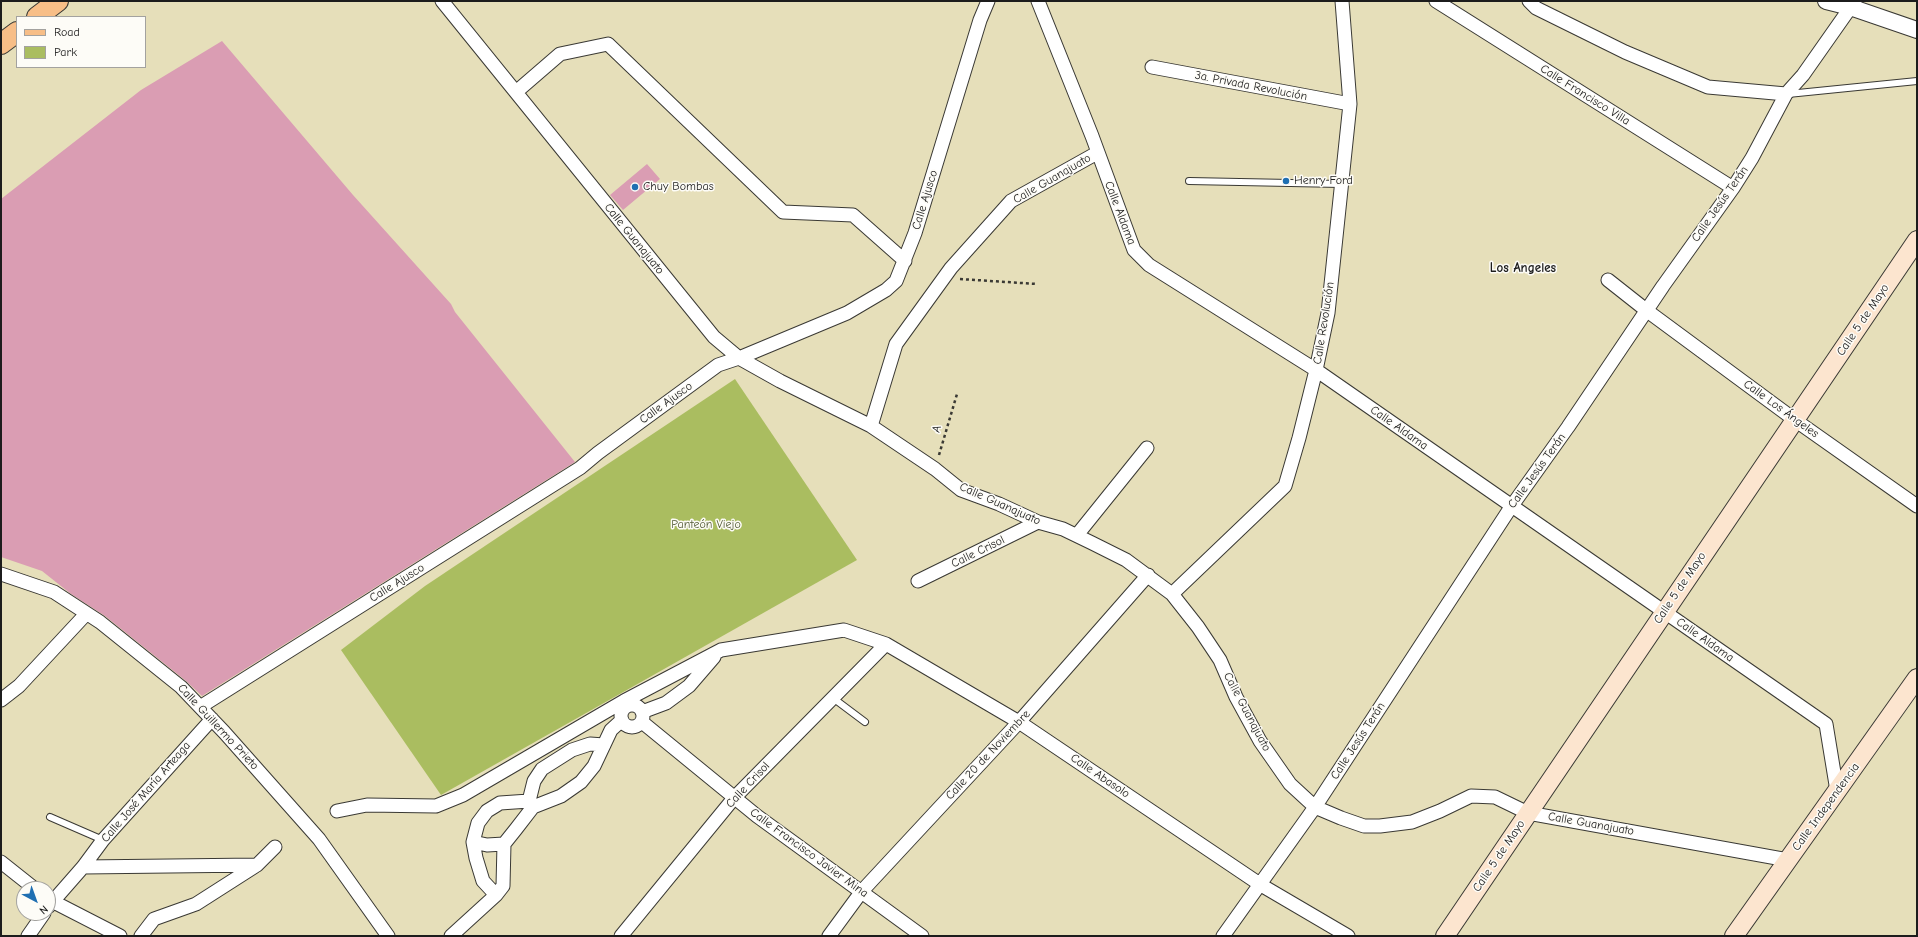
<!DOCTYPE html>
<html>
<head>
<meta charset="utf-8">
<style>
  body { margin:0 }
  #map { position:relative; width:1918px; height:937px; overflow:hidden; background:#e6dfba; font-family:"Comic Neue",sans-serif }
  canvas { display:block }
  .frame { position:absolute; inset:0; border:2px solid #1c1c1c; pointer-events:none }
  .legend { position:absolute; left:16px; top:16px; width:130px; height:52px; box-sizing:border-box; background:#fdfcf7; border:1px solid #a3a29f; margin:0; padding:5px 7px; list-style:none; font-size:12px; color:#1c1c1c }
  .legend li { display:flex; align-items:center; gap:8px; height:20px }
  .legend b { width:20px; border:1px solid #a3a29f }
  .north { position:absolute; left:16px; top:881px; width:40px; height:40px; box-sizing:border-box; background:#fdfcf7; border:1px solid #a3a29f; border-radius:50%; rotate:139deg; font-size:11px; font-weight:700; line-height:16px; text-align:center; color:#1c1c1c }
  .north::after { content:''; display:block; margin:auto; width:14px; height:18px; background:#1f6fb2; clip-path:polygon(50% 0,100% 100%,50% 72%,0 100%) }
</style>
</head>
<body>
<div id="map">
<canvas width="1918" height="937"></canvas>
<div class="frame"></div>
<ul class="legend">
<li><b style="height:5px;background:#f7be87"></b>Road</li>
<li><b style="height:11px;background:#aabd60"></b>Park</li>
</ul>
<div class="north">N</div>
</div>
<script>
const ctx = document.querySelector('canvas').getContext('2d');
ctx.lineJoin = 'round';
function fill(path, color) { ctx.fillStyle = color; ctx.fill(path, 'evenodd'); }
const toPath = rows => new Path2D(rows.map(r => 'M' + r).join(''));
function strokePath(path, color, width, dash) { ctx.strokeStyle = color; ctx.lineWidth = width; ctx.lineCap = dash ? 'butt' : 'round'; ctx.setLineDash(dash || []); ctx.stroke(path); }
function drawText(font, color, halo, rows, align = 'center') {
  ctx.font = font + ' "Comic Neue",sans-serif'; ctx.lineWidth = 3; ctx.setLineDash([]); ctx.textBaseline = 'middle'; ctx.strokeStyle = halo; ctx.fillStyle = color; for (const [text, x, y, turn = 0] of rows) {
    ctx.save(); ctx.translate(x, y); ctx.rotate((+turn || 0) * Math.PI / 180); ctx.textAlign = isNaN(turn) ? turn : align; if (halo) ctx.strokeText(text, 0, 0); ctx.fillText(text, 0, 0); ctx.restore();
  }
}
const green = toPath([
  [735,379,857,560,441,795,341,650,425,586]
]);
const building = toPath([
  [222,41,353,195,451,304,455,312,575,462,202,696,186,681,105,616,71,594,42,571,1,557,1,199,141,90],
  [647,164,660,179,623,210,610,195]
]);
const path = toPath([
  [960,279,1037,284],
  [939,455,957,394]
]);
const service = toPath([
  [1788,94,1917,81],
  [1189,181,1341,184],
  [833,698,865,722],
  [50,817,103,840]
]);
const minor = toPath([
  [442,1,714,337,739,358,780,381,871,426,935,469,961,490,999,504,1038,522,1063,529,1092,543,1126,560,1172,594,1198,627,1220,660,1236,697,1260,741,1290,784,1315,807,1341,818,1364,826,1380,826,1412,822,1440,811,1471,796,1495,797,1528,813,1788,860],
  [1038,1,1092,136,1134,250,1149,265,1316,370,1826,724,1837,791],
  [1436,1,1733,188],
  [1529,1,1536,8,1625,52,1708,87,1786,94],
  [1152,67,1350,104],
  [516,92,560,54,608,44,783,212,853,215,905,261],
  [1608,280,1646,310,1795,420,1917,506],
  [871,426,896,344,951,268,1011,201,1097,153],
  [1077,535,1147,448],
  [1,574,54,592,100,622,181,687,224,732,319,839,388,936],
  [918,581,1038,522],
  [1172,594,1285,486,1299,438,1316,370,1328,313,1350,104,1342,1],
  [1,700,19,686,86,614],
  '621 716a11 11 0 1 1 22 0a11 11 0 1 1-22 0Z',
  [200,707,580,468,598,453,718,365,739,358,847,313,886,290,896,281,915,233,980,20,988,1],
  [642,712,666,703,689,686,714,657],
  [642,722,757,816,922,936],
  [529,801,534,781,542,769,572,750,590,744,604,745],
  [337,811,367,805,436,806,463,795,624,701,721,650,844,630,886,644,1019,722,1261,885,1348,936],
  [473,842,487,845,504,844],
  [1,862,35,889],
  [83,867,257,865],
  [496,895,483,881,476,858,473,842,478,823,487,811,500,803,529,801],
  [48,899,120,936],
  [48,907,83,867,103,840,212,719],
  [28,936,44,913],
  [141,936,154,919,196,904,257,865,275,847],
  [451,936,496,895,503,886,504,844,516,829,533,807,561,796,581,782,594,766,611,730,622,720],
  [621,936,734,798,886,644],
  [829,936,862,891,1019,722,1148,575],
  [1223,936,1315,807,1511,507,1568,427,1663,286,1733,188,1752,158,1786,94,1803,75,1855,1]
]);
const tertiary = toPath([
  [1826,1,1850,7,1917,30]
]);
const secondary = toPath([
  [1445,936,1917,240],
  [1734,936,1917,678]
]);
const primary = toPath([
  [37,17,58,1],
  [1,44,17,32]
]);
const markers = [
  [1286,181,4,"#1f6fb2"],
  [635,187,4,"#1f6fb2"]
];
const streetNames = [
  ["3a. Privada Revolución",1251,86,11],
  ["Calle Francisco Villa",1585,95,32],
  ["Calle Guanajuato",1052,179,-30],
  ["Calle Ajusco",925,200,-73],
  ["Calle Jesús Terán",1720,204,-55],
  ["Calle Aldama",1120,213,69],
  ["Calle Guanajuato",634,239,51],
  ["Calle 5 de Mayo",1863,320,-56],
  ["Calle Revolución",1324,323,-81],
  ["Calle Ajusco",666,403,-36],
  ["Calle Los Ángeles",1781,409,36],
  ["Calle Aldama",1399,428,35],
  ["A",937,429,-74],
  ["Calle Jesús Terán",1537,471,-54],
  ["Calle Guanajuato",1000,504,24],
  ["Calle Crisol",978,552,-26],
  ["Calle Ajusco",397,583,-32],
  ["Calle 5 de Mayo",1680,588,-56],
  ["Calle Aldama",1705,640,35],
  ["Calle Guanajuato",1247,712,62],
  ["Calle Guillermo Prieto",218,727,47],
  ["Calle Jesús Terán",1358,741,-57],
  ["Calle 20 de Noviembre",988,755,-47],
  ["Calle Abasolo",1100,776,34],
  ["Calle Crisol",748,785,-47],
  ["Calle José María Arteaga",146,792,-49],
  ["Calle Independencia",1826,807,-54],
  ["Calle Guanajuato",1591,824,10],
  ["Calle Francisco Javier Mina",809,853,36],
  ["Calle 5 de Mayo",1499,856,-56]
];
const poiNames = [
  ["Henry Ford",1294,181],
  ["Chuy Bombas",643,187]
];
const parkNames = [
  ["Panteón Viejo",706,525]
];
const neighbourhoodNames = [
  ["Los Angeles",1523,268]
];
fill(green, '#aabd60');
fill(building, '#da9db3');
strokePath(service, '#3a3934', 8);
strokePath(minor, '#3a3934', 15);
strokePath(tertiary, '#3a3934', 18);
strokePath(secondary, '#3a3934', 20);
strokePath(primary, '#3a3934', 22);
strokePath(path, '#3a3934', 2.5, [3, 3]);
strokePath(service, '#fff', 6);
strokePath(minor, '#fff', 13);
strokePath(tertiary, '#fff', 16);
strokePath(secondary, '#fce5cf', 18);
strokePath(primary, '#f7be87', 20);
for (const [x, y, r, color] of markers) { const dot = new Path2D(); dot.arc(x, y, r, 0, 2 * Math.PI); ctx.fillStyle = color; ctx.fill(dot); strokePath(dot, '#fdfcf7', 1.5); }
drawText('12px', '#1c1c1c', '#fdfcf7', streetNames);
drawText('12px', '#1c1c1c', '#fdfcf7', poiNames, 'left');
drawText('12px', '#555c37', '#fdfcf7', parkNames);
drawText('bold 13px', '#1c1c1c', '#fdfcf7', neighbourhoodNames);
</script>
</body>
</html>
